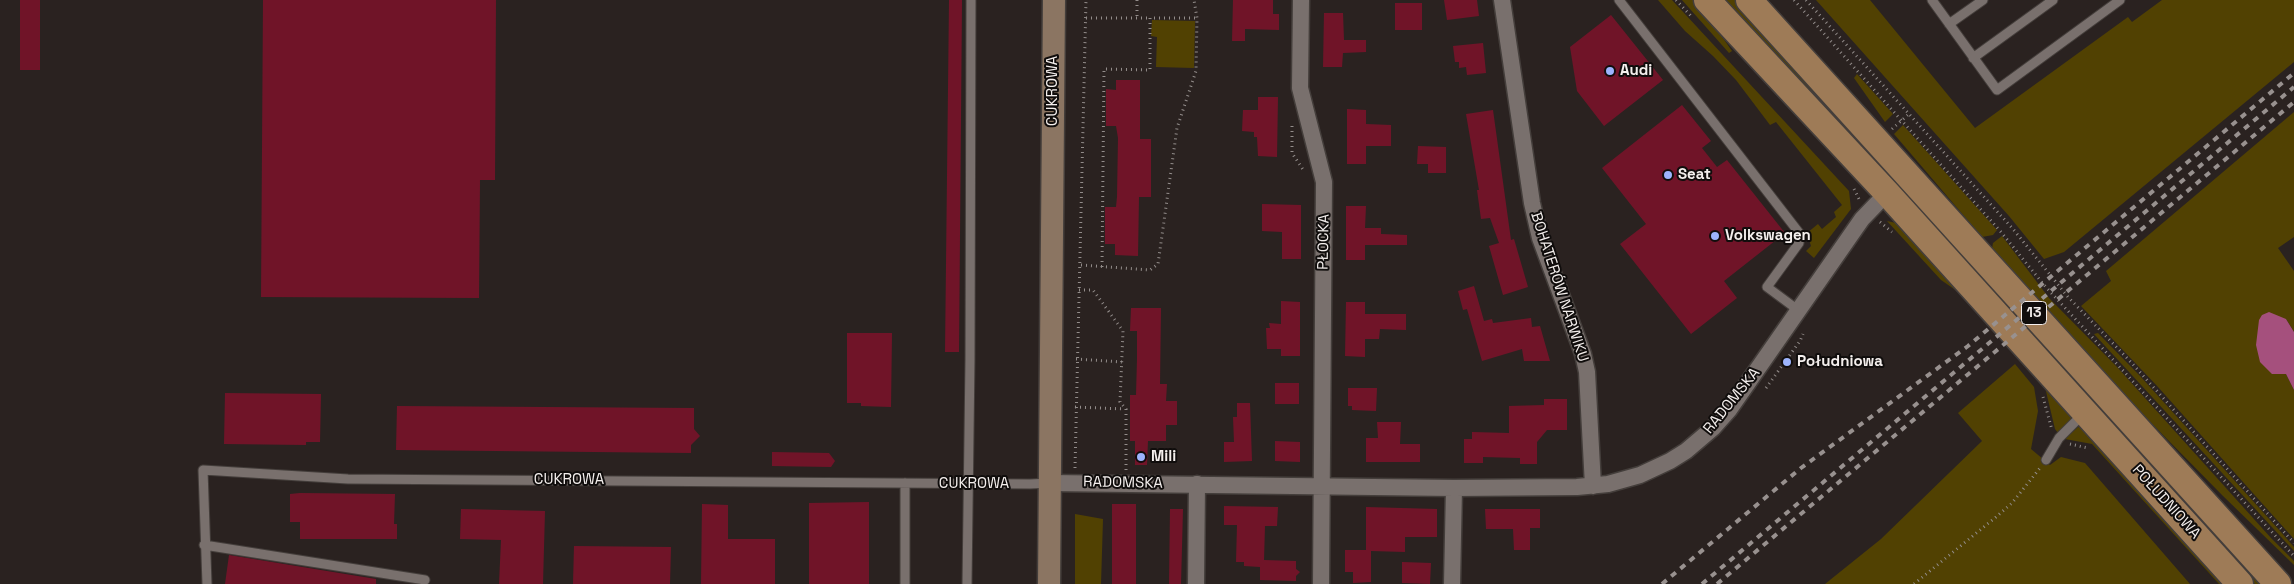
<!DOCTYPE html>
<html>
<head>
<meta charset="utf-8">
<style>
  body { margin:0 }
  canvas { display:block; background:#2a2220 }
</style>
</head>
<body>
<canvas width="2294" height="584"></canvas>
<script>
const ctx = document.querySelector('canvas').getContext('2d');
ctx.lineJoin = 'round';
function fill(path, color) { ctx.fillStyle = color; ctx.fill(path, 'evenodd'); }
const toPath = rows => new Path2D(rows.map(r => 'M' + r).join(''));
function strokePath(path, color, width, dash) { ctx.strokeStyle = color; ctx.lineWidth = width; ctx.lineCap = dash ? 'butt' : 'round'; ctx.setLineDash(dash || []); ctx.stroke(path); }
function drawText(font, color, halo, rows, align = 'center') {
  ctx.font = font + ' "Space Grotesk",sans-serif'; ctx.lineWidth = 4; ctx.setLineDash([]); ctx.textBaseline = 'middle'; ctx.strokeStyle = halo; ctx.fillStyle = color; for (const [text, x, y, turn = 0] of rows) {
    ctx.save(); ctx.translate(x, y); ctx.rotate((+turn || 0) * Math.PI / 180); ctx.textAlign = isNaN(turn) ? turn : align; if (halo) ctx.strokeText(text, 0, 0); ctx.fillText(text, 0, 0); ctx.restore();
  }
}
const green = toPath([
  [1658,0,1672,0,1849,191,1851,209,1814,258,1806,251,1811,246,1807,233,1818,224,1822,229,1836,217,1834,212,1842,205,1776,122,1770,125,1736,80,1713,56,1685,31],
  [1682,0,1694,0,1704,11,1732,51,1729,53],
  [1723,0,1736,0,1863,137,1857,142],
  [1816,0,1870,0,1975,128,2128,17,2132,22,2162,0,2294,0,2294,62,2064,252,2044,259,2009,216],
  [1152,20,1195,21,1194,68,1156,67,1157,37,1151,36],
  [1857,74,1893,114,1885,122,1854,78],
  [2294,112,2294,237,2278,248,2294,271,2294,332,2286,319,2272,374,2286,374,2294,390,2294,539,2158,387,2081,306,2111,281,2106,271],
  [1903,125,1997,230,1993,235,1982,237,1894,134],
  [1875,151,2265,584,2255,584,1869,157],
  [1887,221,1896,223,1970,300,1941,280],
  [2002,236,2049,298,2118,368,2271,538,2294,561,2294,565,2222,495,2109,380,1992,249,1993,243],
  [2098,333,2141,377,2280,531,2294,547,2294,551,2094,334],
  [2015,364,2034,387,2038,411,2031,449,2050,465,2061,457,2085,463,2190,584,1825,584,1881,539,1982,441,1958,413],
  [2044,383,2072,412,2072,421,2058,433,2055,429],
  [2078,427,2085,428,2226,584,2219,584,2092,444,2065,439],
  [1075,514,1103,519,1101,584,1075,584]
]);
const water = toPath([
  [2269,312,2286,319,2294,332,2294,390,2286,374,2272,374,2260,362,2256,345,2259,320,2262,315]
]);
const building = toPath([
  [20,0,40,0,40,70,20,70],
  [263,0,496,0,495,180,480,180,479,298,261,297],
  [949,0,962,0,959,352,945,352],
  [1233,0,1273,0,1273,14,1279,14,1279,30,1245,29,1245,41,1232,41],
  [1444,0,1477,0,1479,16,1447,20],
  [1395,3,1422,3,1422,30,1395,30],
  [1324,13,1343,13,1344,40,1366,40,1366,52,1343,53,1342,67,1323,67],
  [1611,15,1663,80,1604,126,1577,91,1570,47],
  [1483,43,1486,73,1467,75,1466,67,1459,68,1459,62,1455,62,1453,46],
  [1116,80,1140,80,1140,139,1151,139,1151,197,1139,197,1138,256,1115,255,1115,244,1105,244,1105,207,1116,207,1117,197,1118,138,1116,126,1106,126,1106,89,1116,90],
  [1258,97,1278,97,1277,157,1258,156,1257,137,1254,137,1254,132,1242,131,1243,110,1258,110],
  [1682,105,1711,141,1702,148,1717,167,1727,160,1785,233,1724,281,1737,298,1691,334,1620,244,1646,224,1602,168],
  [1347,109,1366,110,1366,124,1391,125,1391,146,1366,146,1366,164,1347,164],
  [1493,110,1511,240,1514,239,1528,287,1503,295,1489,246,1499,243,1490,218,1481,219,1477,190,1479,190,1466,114],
  [1418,146,1446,147,1446,173,1428,173,1428,164,1417,164],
  [1262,204,1301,205,1301,259,1282,259,1282,232,1262,231],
  [1346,206,1366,206,1365,228,1381,228,1381,234,1407,235,1407,245,1365,245,1365,260,1346,260],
  [1474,286,1484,321,1492,319,1493,323,1531,318,1532,327,1540,326,1550,361,1524,361,1522,349,1482,361,1467,309,1463,310,1458,291],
  [1281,301,1300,302,1300,356,1281,356,1281,349,1267,349,1266,328,1270,328,1269,323,1281,324],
  [1346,302,1365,302,1365,314,1406,314,1406,330,1380,329,1379,339,1365,339,1365,357,1345,356],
  [1131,308,1161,308,1160,384,1167,384,1166,401,1177,401,1177,425,1166,425,1166,441,1148,441,1147,465,1135,465,1135,441,1130,441,1130,395,1136,395,1137,359,1137,331,1130,331],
  [847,333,892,333,891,407,861,406,861,403,847,403],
  [1275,383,1299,383,1299,404,1275,404],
  [1348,388,1377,388,1376,411,1352,410,1352,406,1348,406],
  [225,393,321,394,320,442,306,442,306,445,224,444],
  [1544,399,1567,399,1567,430,1547,430,1537,442,1537,464,1520,464,1520,458,1483,457,1483,463,1464,463,1464,439,1472,439,1472,432,1509,433,1509,406,1544,405],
  [1237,403,1250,403,1252,461,1224,462,1224,442,1234,442,1233,417,1237,417],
  [397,406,694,408,694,429,700,436,691,445,691,453,396,450],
  [1377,422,1401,422,1400,444,1420,444,1420,462,1366,462,1366,438,1378,438],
  [1275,441,1300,442,1300,462,1275,461],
  [772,452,829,453,835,461,831,467,772,466],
  [300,493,395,494,394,524,397,524,397,539,300,539,300,522,290,522,290,494],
  [869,502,869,584,809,584,809,503],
  [702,504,728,505,728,539,775,539,775,584,701,584],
  [1112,504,1136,504,1136,584,1112,584],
  [1224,506,1278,507,1277,526,1265,526,1264,560,1296,561,1296,569,1300,572,1296,576,1296,581,1260,580,1260,567,1244,566,1244,562,1236,562,1237,525,1224,525],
  [1366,507,1437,509,1437,537,1405,537,1405,552,1371,551,1371,582,1353,583,1353,572,1345,572,1345,550,1366,550],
  [461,509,545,511,543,584,499,584,501,540,460,539],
  [1170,509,1183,509,1181,584,1169,584],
  [1485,509,1540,509,1540,528,1530,528,1530,550,1514,550,1513,529,1486,529],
  [574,546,671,547,670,584,573,584],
  [229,555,376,579,376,584,225,584],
  [1402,562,1431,563,1430,584,1402,583]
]);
const path = toPath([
  [1137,0,1137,18],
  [1676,0,1692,17],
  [1794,0,2001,232,2044,285,2294,556],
  [1806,0,2013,229,2068,297,2128,359,2294,543],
  [1086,18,1150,18],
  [1292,126,1292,153,1304,171],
  [1892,129,1910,113],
  [1854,189,1860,201],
  [1880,222,1892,232],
  [1081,265,1150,270,1158,264,1177,128,1196,71,1197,18,1194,0],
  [1102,267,1104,69,1150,70,1150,18,1197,18],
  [1079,290,1093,290,1123,331,1120,402,1126,409,1126,470],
  [1076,359,1122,362],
  [1766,388,1800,341,1803,334],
  [2043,397,2052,430],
  [1075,407,1125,409],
  [2070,444,2088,448],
  [1075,468,1086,0],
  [1914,584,1996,517,2012,503,2040,468]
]);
const lane = toPath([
  [1619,0,1800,234,1799,243,1767,287,1798,310],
  [1932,0,1997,90,2120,0],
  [1949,24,1983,0],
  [1973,58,2053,0],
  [2046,460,2059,438,2083,414],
  [204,545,425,580],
  [207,584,203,470,348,479,1030,484,1050,483],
  [905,584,905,483],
  [967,584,970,359,971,0]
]);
const street = toPath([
  [1301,0,1300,88,1324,182,1321,584],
  [1502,0,1532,203,1540,238,1583,354,1587,372,1593,486],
  [1050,483,1454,488,1577,487,1608,484,1640,475,1670,461,1686,451,1713,428,1729,410,1862,219,1887,193],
  [1196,584,1197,484],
  [1452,584,1454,488]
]);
const secondary = toPath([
  [1049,584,1054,0]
]);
const primary = toPath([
  [1707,0,1887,193,2240,584],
  [1749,0,2278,584]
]);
const rail = toPath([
  [1662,584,1801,468,1968,346,2294,73],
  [1702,584,2294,87],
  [1717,584,2294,102]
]);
const markers = [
  [1610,71,5,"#9db4fd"],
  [1668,175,5,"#9db4fd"],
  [1715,236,5,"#9db4fd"],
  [1787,362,5,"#9db4fd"],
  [1141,457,5,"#9db4fd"]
];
const shields = [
  [2034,313,25]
];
const shieldNames = [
  ["13",2034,313]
];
const poiNames = [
  ["Audi",1620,71],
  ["Seat",1678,175],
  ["Volkswagen",1725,236],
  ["Południowa",1797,362],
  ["Mili",1151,457]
];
const streetNames = [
  ["CUKROWA",1053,91,-90],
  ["PŁOCKA",1324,242,-89],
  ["BOHATERÓW NARWIKU",1559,287,72],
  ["RADOMSKA",1732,401,-51],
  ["CUKROWA",569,480],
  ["RADOMSKA",1123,483,1],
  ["CUKROWA",974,484],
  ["POŁUDNIOWA",2166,502,48]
];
fill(green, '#514102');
fill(water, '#a5507d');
fill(building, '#701428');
strokePath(lane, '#443e3b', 11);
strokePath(street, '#443e3b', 19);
strokePath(secondary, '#443e3b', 25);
strokePath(primary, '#443e3b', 29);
strokePath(path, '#938d8b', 3, [1, 4]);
strokePath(lane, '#79706d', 9);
strokePath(street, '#79706d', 16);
strokePath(secondary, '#8b7562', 22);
strokePath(primary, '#9e7b57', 26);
strokePath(rail, '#98918f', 4, [6, 6]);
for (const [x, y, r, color] of markers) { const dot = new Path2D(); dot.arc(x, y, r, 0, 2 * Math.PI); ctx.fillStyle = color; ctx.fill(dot); strokePath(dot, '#100d0c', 2); }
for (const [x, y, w] of shields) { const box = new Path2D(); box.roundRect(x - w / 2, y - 11.5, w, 23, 4); ctx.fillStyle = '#100d0c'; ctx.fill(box); strokePath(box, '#f4efed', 1); }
drawText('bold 14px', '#f4efed', null, shieldNames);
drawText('bold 15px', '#f4efed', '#100d0c', poiNames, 'left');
drawText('15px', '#f4efed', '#100d0c', streetNames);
</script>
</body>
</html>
